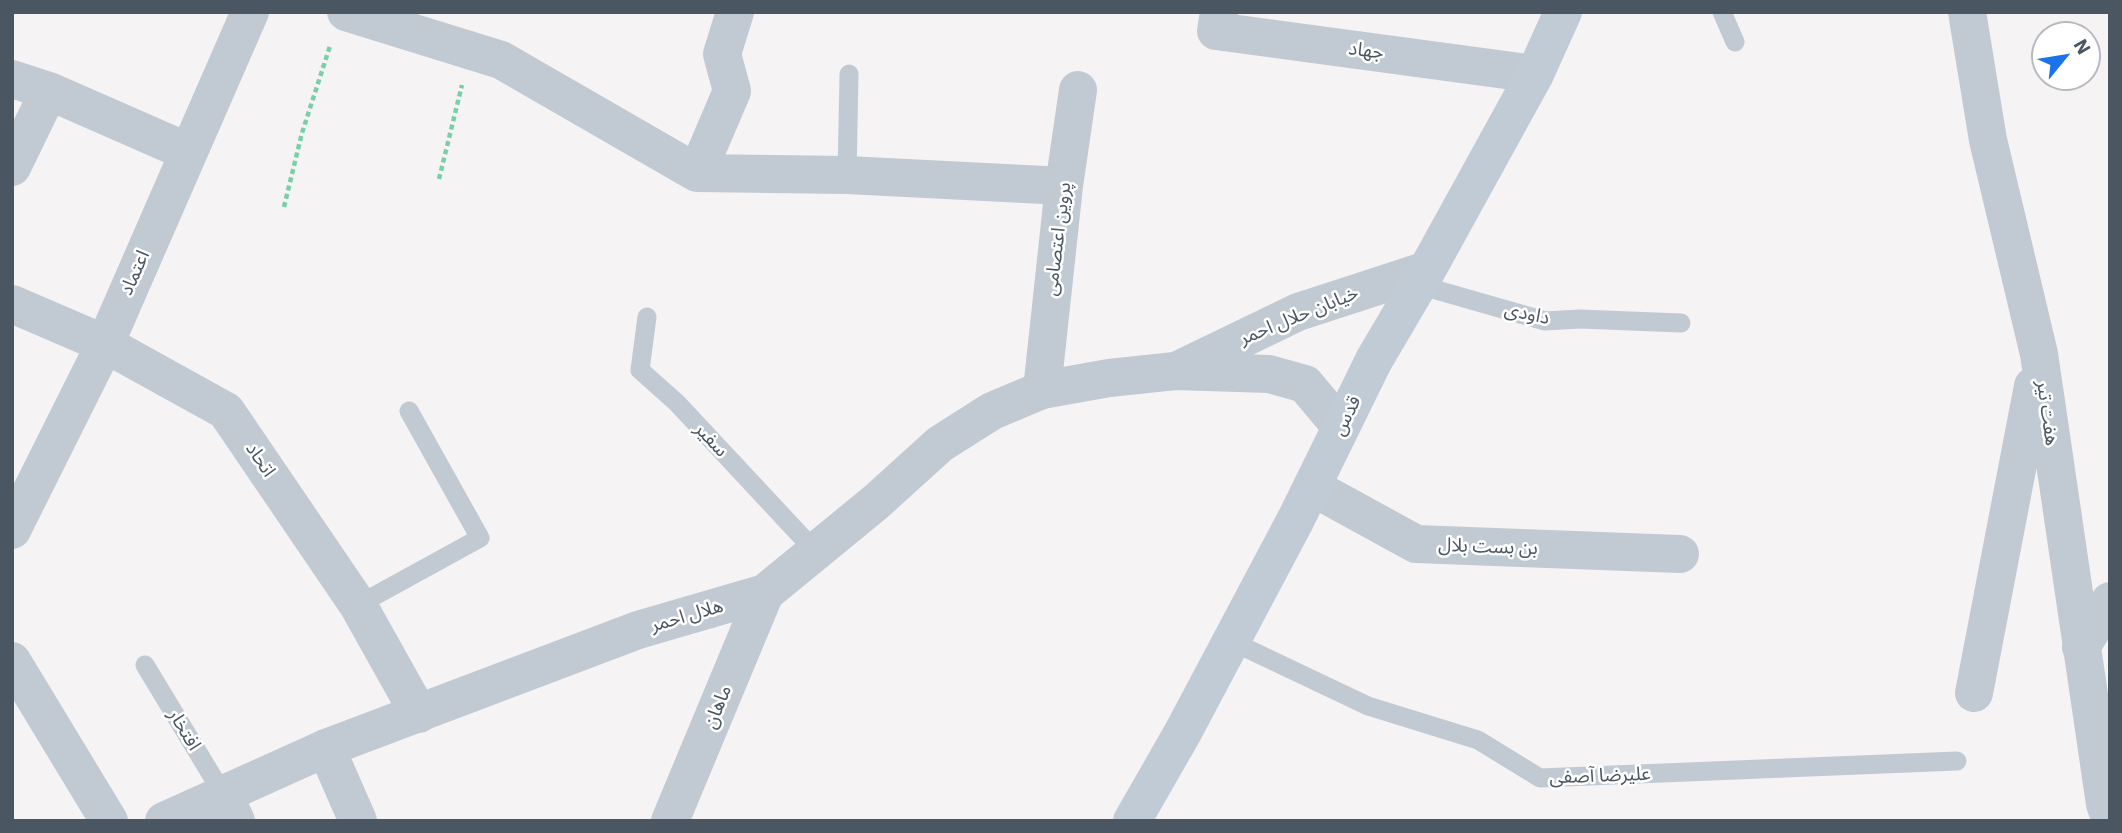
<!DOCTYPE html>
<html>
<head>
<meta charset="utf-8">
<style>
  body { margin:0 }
  #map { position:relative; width:2122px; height:833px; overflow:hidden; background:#f5f3f3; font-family:"IBM Plex Sans",sans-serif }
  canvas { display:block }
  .frame { position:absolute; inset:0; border:14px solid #4a5661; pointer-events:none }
  .north { position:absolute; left:2031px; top:21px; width:70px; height:70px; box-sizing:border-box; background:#fff; border:2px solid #b7bbc0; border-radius:50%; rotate:60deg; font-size:19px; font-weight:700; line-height:28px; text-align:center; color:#4a5661 }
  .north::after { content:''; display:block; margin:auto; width:24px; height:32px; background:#1a73e8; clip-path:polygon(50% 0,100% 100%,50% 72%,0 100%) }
</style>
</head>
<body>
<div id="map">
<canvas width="2122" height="833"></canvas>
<div class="frame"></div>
<div class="north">N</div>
</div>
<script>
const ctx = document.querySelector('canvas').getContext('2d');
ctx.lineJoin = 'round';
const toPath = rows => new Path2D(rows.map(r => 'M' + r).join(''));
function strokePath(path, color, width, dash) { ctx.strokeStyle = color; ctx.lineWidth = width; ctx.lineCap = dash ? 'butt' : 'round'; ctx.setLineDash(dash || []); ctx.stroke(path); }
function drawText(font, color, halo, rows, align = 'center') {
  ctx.font = font + ' "IBM Plex Sans","Noto Sans Arabic",sans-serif'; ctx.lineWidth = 5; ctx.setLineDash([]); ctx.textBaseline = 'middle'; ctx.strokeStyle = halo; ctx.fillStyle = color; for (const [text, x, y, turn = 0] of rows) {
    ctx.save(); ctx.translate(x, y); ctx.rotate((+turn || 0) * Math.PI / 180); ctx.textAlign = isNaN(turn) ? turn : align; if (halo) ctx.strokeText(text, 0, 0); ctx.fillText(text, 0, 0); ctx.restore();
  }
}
const path = toPath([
  [439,179,462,85],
  [284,207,302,133,330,46]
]);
const service = toPath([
  [1722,12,1735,42],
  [847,175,849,74],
  [1419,285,1545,321,1580,319,1681,323],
  [647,317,640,370,677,403,816,552],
  [358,605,480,538,409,411],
  [1231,641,1368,706,1478,740,1540,778,1957,761],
  [145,665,223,794]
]);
const minor = toPath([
  [346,12,501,60,697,173,847,175,1064,186],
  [1219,12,1216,31,1535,74],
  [1967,12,1988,140,2039,354,2105,804,2110,818],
  [12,79,49,91,188,152],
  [12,167,49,91],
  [697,173,732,91,722,54,735,12],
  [12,304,105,344,226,411,358,605,419,714],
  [1042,390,1064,186,1078,90],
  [1312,487,1416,544,1680,554],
  [12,530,105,344,250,12],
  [2081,647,2110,601],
  [12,661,109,821],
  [1974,693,2033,386],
  [326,748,358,821],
  [223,794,236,821],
  [670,821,765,593]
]);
const tertiary = toPath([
  [1180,369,1298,312,1427,270],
  [164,821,326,748,638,630,765,593,876,502,940,444,992,411,1042,390,1109,378,1175,371,1269,374,1305,384,1341,427]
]);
const secondary = toPath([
  [1132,821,1183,732,1296,519,1374,360,1427,270,1535,74,1563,12]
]);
const streetNames = [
  ["جهاد",1366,51,8],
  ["پروین اعتصامی",1058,239,-83],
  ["اعتماد",135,273,-66],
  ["داودی",1527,314,12],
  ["خیابان حلال احمر",1299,316,-22],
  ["هفت تیر",2047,413,82],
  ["قدس",1347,416,-64],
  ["سفیر",711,440,47],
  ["اتحاد",260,460,56],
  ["بن بست بلال",1488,547,2],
  ["هلال احمر",687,616,-16],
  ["ماهان",718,707,-68],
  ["افتخار",184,730,59],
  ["علیرضا آصفی",1600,776,-2]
];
strokePath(path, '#7ad0a6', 4.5, [5, 3.5]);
strokePath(service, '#c1cad2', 19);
strokePath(minor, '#c1cad2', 38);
strokePath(tertiary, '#c1cad2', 38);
strokePath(secondary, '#c1cbd6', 38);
drawText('19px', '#4a5661', '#fff', streetNames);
</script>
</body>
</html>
